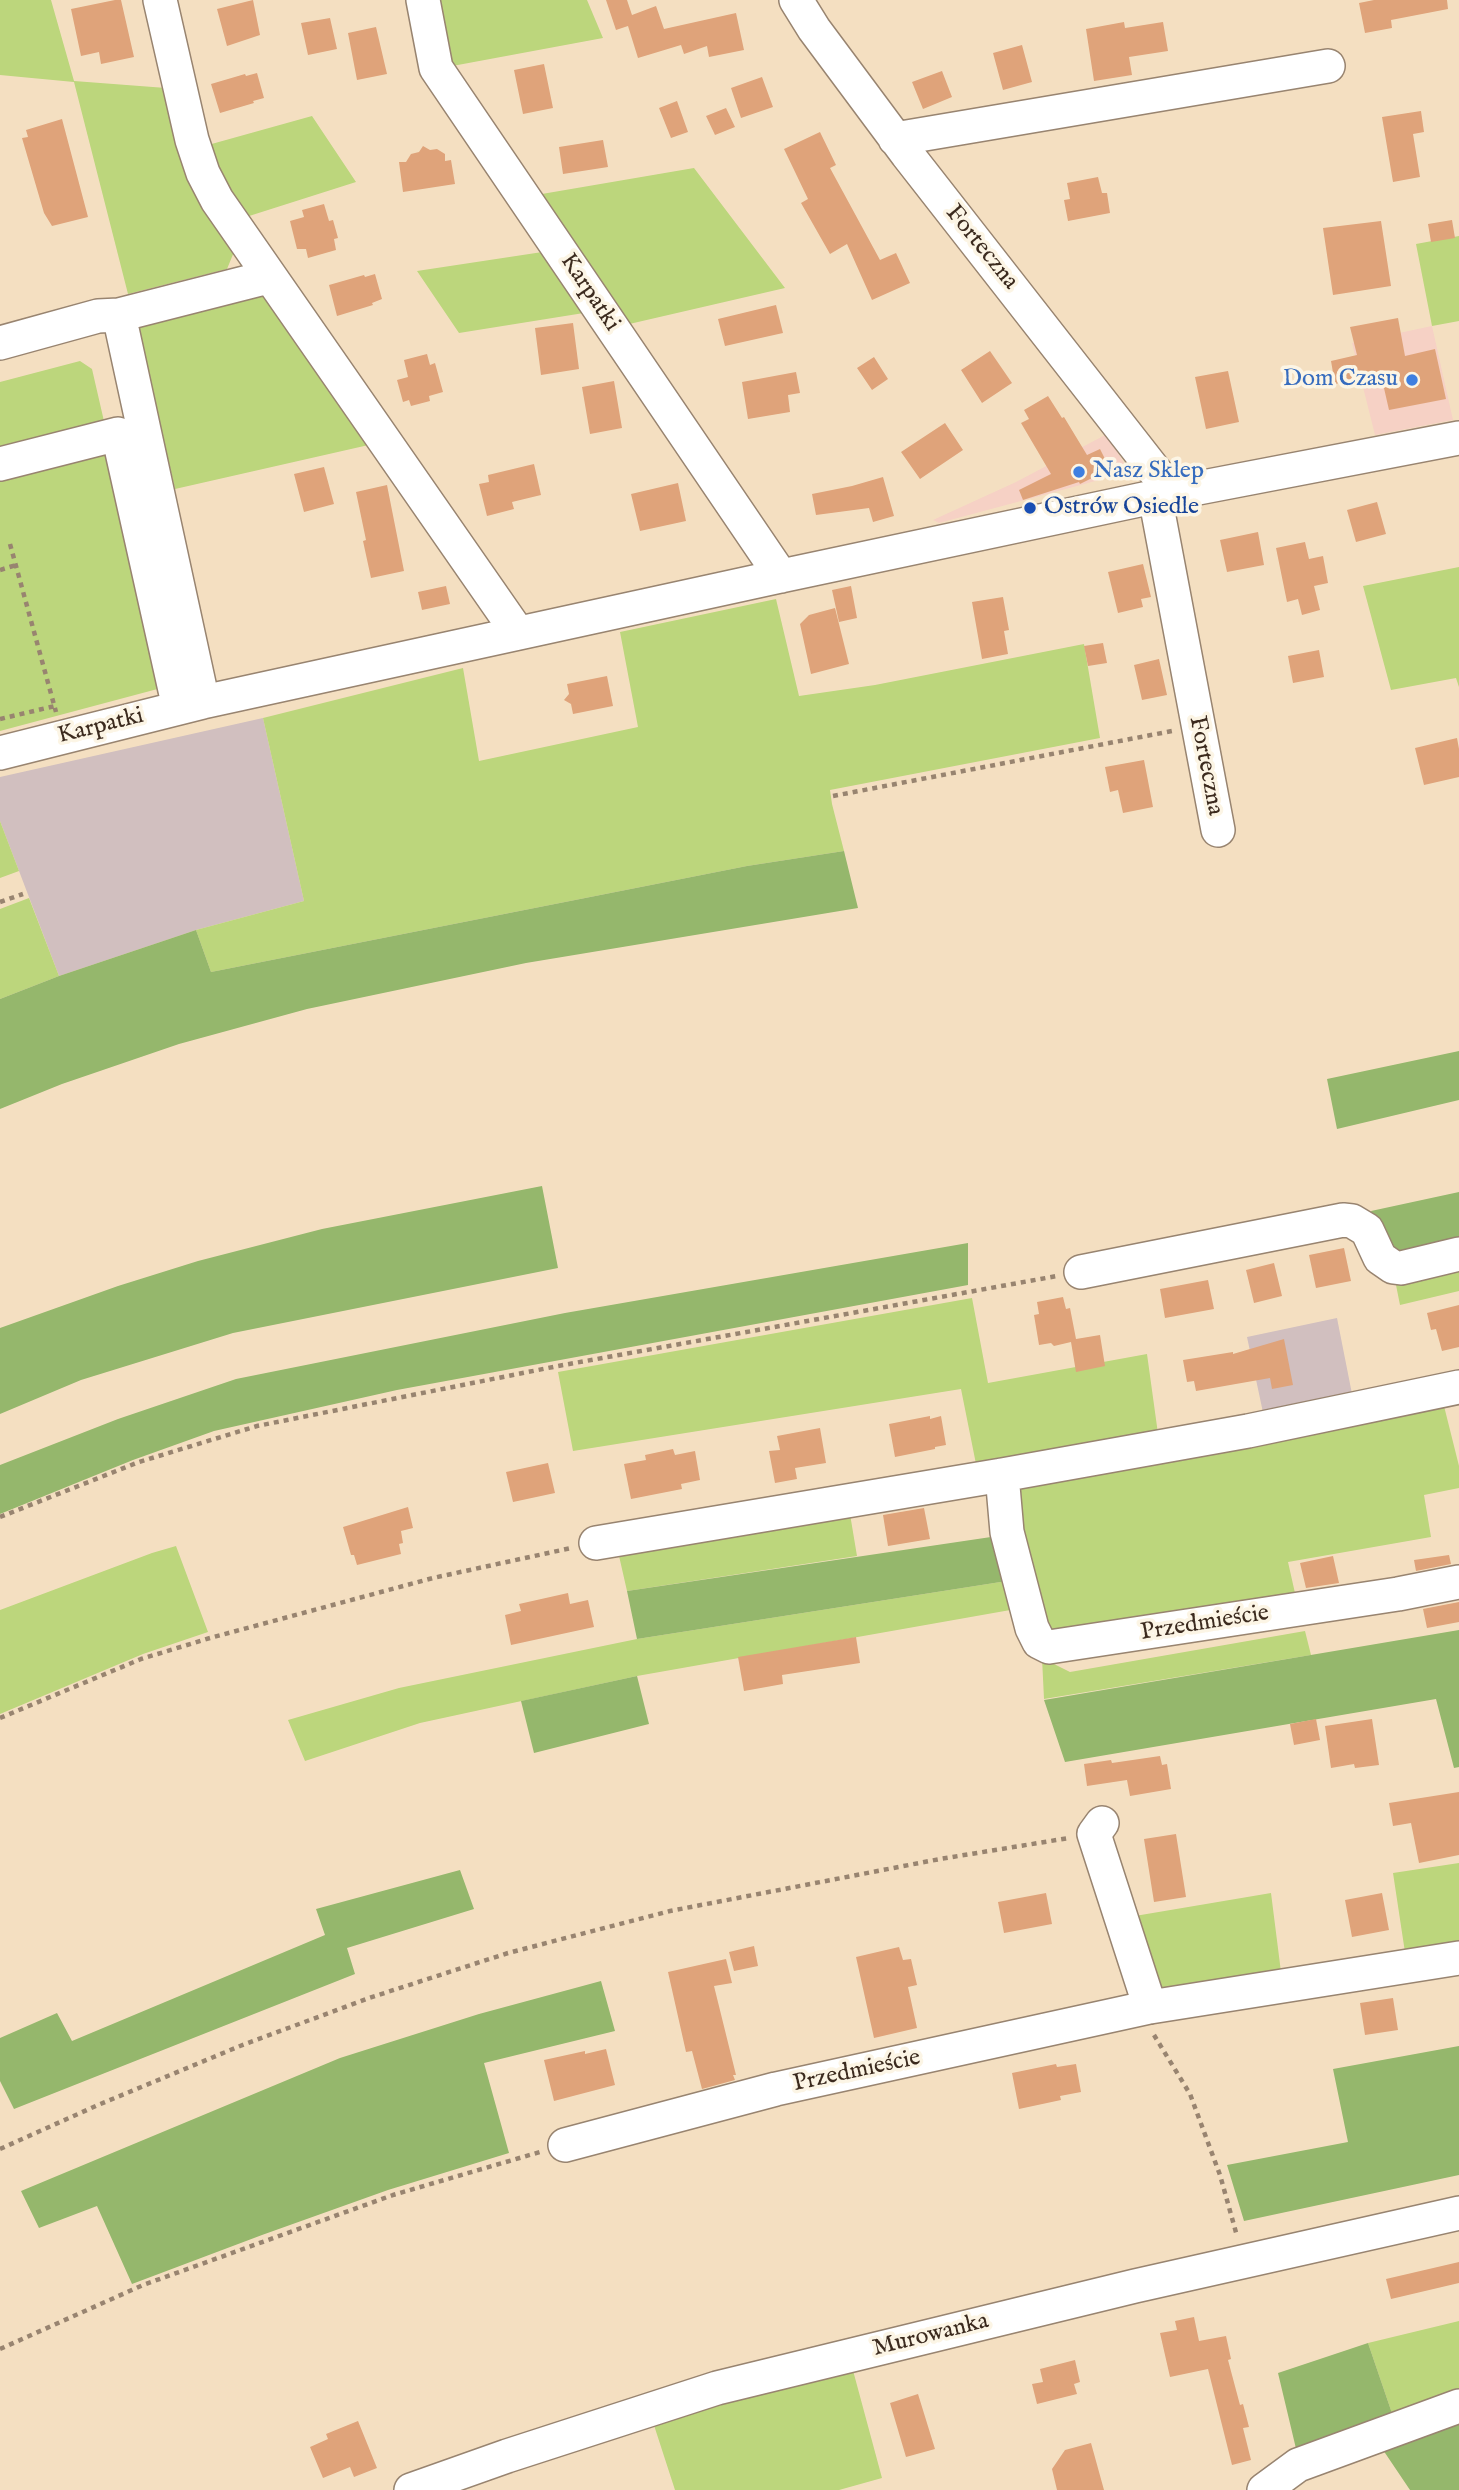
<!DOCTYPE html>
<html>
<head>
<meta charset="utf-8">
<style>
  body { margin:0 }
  canvas { display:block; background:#f4dfc1 }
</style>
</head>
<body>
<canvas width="1459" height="2490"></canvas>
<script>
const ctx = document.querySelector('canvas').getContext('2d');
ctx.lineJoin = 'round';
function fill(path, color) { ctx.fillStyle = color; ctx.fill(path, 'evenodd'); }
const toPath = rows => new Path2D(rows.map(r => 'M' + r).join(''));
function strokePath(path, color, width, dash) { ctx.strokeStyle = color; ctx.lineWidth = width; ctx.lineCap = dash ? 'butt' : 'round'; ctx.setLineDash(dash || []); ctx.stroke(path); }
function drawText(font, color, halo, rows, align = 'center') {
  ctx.font = font + ' "IM FELL English",serif'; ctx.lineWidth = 7; ctx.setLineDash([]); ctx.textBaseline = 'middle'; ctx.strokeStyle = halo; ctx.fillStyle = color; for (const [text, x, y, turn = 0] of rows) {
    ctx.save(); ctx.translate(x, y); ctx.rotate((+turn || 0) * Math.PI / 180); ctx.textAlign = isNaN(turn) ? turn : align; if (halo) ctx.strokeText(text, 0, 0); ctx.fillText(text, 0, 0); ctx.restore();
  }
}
const built = toPath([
  [1432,326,1453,420,1375,435,1352,343],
  [1107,434,1129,472,939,523,933,520,1016,482]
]);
const industrial = toPath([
  [263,718,304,901,196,930,59,976,0,821,0,777],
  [1337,1318,1354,1404,1265,1422,1247,1337]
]);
const green = toPath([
  [0,0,51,0,74,81,166,88,236,247,227,269,128,294,74,82,0,75],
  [435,0,587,0,603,38,447,67],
  [312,116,356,182,246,217,213,170,208,145],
  [694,168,785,288,625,325,536,195],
  [1459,236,1459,321,1432,326,1416,244],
  [549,251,590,312,459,333,417,271],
  [267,292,373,444,175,489,137,325],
  [80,361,92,369,165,687,0,731,0,382],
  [1459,567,1459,687,1456,678,1391,690,1363,586],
  [776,599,799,696,875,685,1084,644,1100,738,830,790,832,804,844,851,747,866,211,972,196,930,304,901,263,718,463,668,479,761,638,727,620,632],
  [0,821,19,871,0,878],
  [29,898,59,976,0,999,0,909],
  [1459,1258,1459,1291,1400,1305,1394,1275],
  [972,1298,988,1383,1147,1354,1159,1441,977,1469,961,1389,573,1451,558,1372],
  [1442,1398,1459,1466,1459,1488,1424,1495,1431,1537,1288,1562,1297,1602,1044,1632,1013,1494,1026,1479],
  [849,1508,857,1556,627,1591,617,1547],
  [176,1546,208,1632,143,1654,0,1714,0,1610,152,1553],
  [1007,1581,1016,1609,637,1676,420,1723,305,1761,288,1720,399,1688,637,1639],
  [1305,1631,1311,1655,1044,1699,1042,1658,1070,1672],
  [1459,1863,1459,1951,1406,1959,1393,1873],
  [1271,1893,1282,1980,1169,1996,1148,1978,1129,1917],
  [1459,2321,1459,2400,1395,2422,1368,2343],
  [851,2363,882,2478,839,2490,675,2490,651,2416]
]);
const forest = toPath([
  [844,851,858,908,526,963,307,1009,179,1044,62,1084,0,1109,0,999,59,976,196,930,211,972,747,866],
  [1459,1051,1459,1100,1337,1129,1327,1079],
  [542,1186,558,1268,233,1333,81,1380,0,1414,0,1328,118,1286,198,1261,322,1229],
  [1459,1192,1459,1244,1395,1259,1382,1247,1371,1211],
  [968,1243,968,1285,397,1390,214,1431,133,1460,0,1514,0,1465,118,1419,236,1379,565,1313],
  [991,1537,1007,1581,637,1639,627,1591],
  [1459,1630,1459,1767,1454,1768,1436,1699,1065,1762,1044,1700],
  [637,1676,649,1724,534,1753,521,1701],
  [460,1870,474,1909,347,1948,355,1974,14,2109,0,2081,0,2038,57,2013,72,2041,325,1935,316,1909],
  [601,1981,615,2031,484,2063,509,2153,388,2190,262,2235,132,2284,97,2206,39,2228,21,2191,340,2058,479,2014],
  [1459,2046,1459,2175,1244,2221,1227,2165,1348,2142,1333,2069],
  [1368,2343,1395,2422,1298,2457,1278,2373],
  [1459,2416,1459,2490,1410,2490,1379,2444]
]);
const building = toPath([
  [115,0,121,0,134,57,101,64,99,52,81,56,71,9],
  [253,0,260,35,227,46,217,9],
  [606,0,627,0,632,15,656,6,664,29,736,13,744,50,709,57,707,46,684,54,681,45,638,58,628,26,616,30],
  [1374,0,1447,0,1448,9,1391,20,1392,28,1365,33,1359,3],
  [330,18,337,49,308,55,301,23],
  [1124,22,1125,28,1163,22,1168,51,1129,57,1132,75,1094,81,1086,29],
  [376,27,387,74,357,80,348,33],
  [1022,45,1032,82,1003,90,993,53],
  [544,64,553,108,523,114,514,70],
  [942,71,952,97,923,109,912,82],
  [257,73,264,98,253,101,254,103,220,113,211,84,245,74,246,76],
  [762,77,773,107,741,118,731,88],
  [677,101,688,132,671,138,659,108],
  [726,108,735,127,715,135,706,116],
  [1421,111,1424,132,1413,134,1420,177,1393,182,1382,117],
  [62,119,88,217,52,226,44,213,22,138,28,137,26,130],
  [820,132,836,165,830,168,880,260,896,253,910,283,872,300,847,244,830,254,801,203,808,199,784,149],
  [603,140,608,167,563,174,559,147],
  [423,146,430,150,437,149,445,154,445,161,451,160,455,184,403,192,399,162,406,162,411,154,419,152],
  [1098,177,1102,193,1107,193,1110,213,1068,221,1064,200,1070,199,1067,183],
  [324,204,329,221,333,220,338,238,334,239,336,250,308,258,306,249,297,249,290,221,304,217,302,210],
  [1452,220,1455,238,1431,242,1428,224],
  [1381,221,1391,286,1333,295,1323,228],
  [375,274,382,299,372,303,373,305,337,316,329,285,364,275,365,277],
  [776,305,783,333,725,346,718,319],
  [1398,318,1405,356,1435,349,1446,399,1389,410,1381,375,1335,384,1331,361,1357,355,1350,327],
  [573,323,579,369,541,375,535,328],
  [990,351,1012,383,982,403,961,370],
  [427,354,430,365,435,363,443,392,429,396,430,401,411,406,409,400,403,402,397,380,408,377,404,360],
  [874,357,888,379,872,390,857,368],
  [1228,371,1239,422,1206,429,1195,377],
  [796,372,800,393,788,395,790,412,748,419,742,382],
  [614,381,622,428,590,434,582,387],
  [1048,396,1062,418,1064,417,1087,455,1100,449,1110,469,1080,484,1079,482,1023,500,1019,490,1051,474,1021,423,1029,419,1024,410],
  [945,423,963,450,920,479,901,452],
  [534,464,541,495,512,502,514,509,487,516,479,484,489,482,488,475],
  [324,467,334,504,304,512,294,474],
  [883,477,894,516,873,522,869,508,816,515,812,494,852,486],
  [678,483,686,521,640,531,631,494],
  [387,485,404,571,371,578,363,541,366,540,356,492],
  [1377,502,1386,534,1356,542,1347,510],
  [1258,532,1264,565,1227,572,1220,540],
  [1305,542,1309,559,1323,556,1328,583,1314,586,1320,610,1302,615,1298,599,1287,602,1276,548],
  [1143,564,1151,597,1141,599,1143,607,1118,613,1108,572],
  [446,586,450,604,422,610,418,592],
  [851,586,857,618,839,622,832,590],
  [1003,597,1009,630,1004,631,1008,654,982,659,972,602],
  [835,608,849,664,811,674,800,624,809,615],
  [1103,643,1107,663,1088,666,1084,646],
  [1319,650,1324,677,1293,683,1288,656],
  [1159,659,1167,695,1142,700,1134,665],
  [607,676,613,706,573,714,571,704,564,700,569,694,567,684],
  [1457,738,1459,749,1459,777,1424,785,1415,748],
  [1144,760,1153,807,1123,813,1118,790,1110,792,1105,767],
  [1344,1248,1351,1281,1316,1288,1309,1255],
  [1274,1263,1282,1296,1254,1303,1246,1270],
  [1208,1280,1214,1309,1165,1318,1160,1289],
  [1063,1297,1066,1309,1070,1308,1076,1339,1100,1335,1105,1366,1076,1372,1071,1342,1054,1346,1051,1343,1039,1345,1034,1315,1039,1314,1037,1302],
  [1459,1305,1459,1347,1442,1351,1436,1329,1431,1330,1427,1313],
  [1284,1339,1293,1385,1272,1389,1270,1378,1196,1391,1194,1381,1187,1382,1183,1360,1233,1352,1233,1354],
  [930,1416,930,1419,941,1416,946,1445,935,1447,935,1449,895,1457,889,1424],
  [820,1428,826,1463,795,1468,797,1479,775,1483,769,1451,780,1450,777,1436],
  [673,1449,675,1455,695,1451,700,1480,681,1484,682,1489,631,1499,624,1464,646,1460,645,1455],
  [548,1463,555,1493,513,1502,506,1472],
  [408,1507,413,1528,401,1531,403,1543,399,1544,401,1554,357,1565,354,1555,351,1555,343,1527],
  [924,1508,930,1539,888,1546,883,1515],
  [1449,1555,1451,1564,1416,1571,1414,1560],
  [1333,1556,1339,1583,1306,1588,1300,1563],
  [568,1593,570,1604,588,1600,594,1627,511,1645,505,1615,521,1611,519,1604],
  [1459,1602,1459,1622,1427,1628,1423,1609],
  [856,1637,860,1663,782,1675,783,1684,744,1691,738,1657],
  [1316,1719,1320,1740,1294,1745,1290,1724],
  [1372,1719,1379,1765,1355,1768,1354,1764,1331,1768,1325,1726],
  [1160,1756,1162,1765,1167,1764,1171,1789,1130,1796,1127,1780,1087,1786,1084,1764,1111,1760,1112,1763],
  [1459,1792,1459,1855,1419,1863,1411,1823,1393,1826,1389,1803],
  [1176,1834,1186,1897,1154,1902,1144,1839],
  [1046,1893,1052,1924,1004,1933,998,1902],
  [1382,1893,1389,1930,1352,1937,1345,1900],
  [754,1946,758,1966,734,1971,729,1952],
  [899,1947,903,1960,911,1959,917,1985,908,1987,917,2028,874,2038,856,1957],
  [726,1959,732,1983,714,1986,736,2075,733,2075,735,2080,702,2089,692,2051,686,2052,668,1972],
  [1393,1998,1398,2030,1365,2035,1360,2003],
  [606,2049,615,2085,554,2101,544,2060,585,2051,585,2054],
  [1056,2064,1057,2067,1076,2064,1081,2092,1060,2096,1061,2100,1019,2109,1012,2073],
  [1459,2262,1459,2283,1391,2299,1386,2279],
  [1194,2317,1199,2341,1226,2336,1231,2359,1228,2360,1240,2405,1243,2404,1249,2427,1243,2428,1251,2460,1232,2465,1208,2369,1170,2377,1160,2333,1177,2330,1175,2321],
  [1075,2360,1080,2382,1074,2384,1077,2394,1037,2404,1032,2384,1043,2382,1040,2369],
  [918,2394,935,2449,906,2457,890,2403],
  [358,2421,377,2468,354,2477,350,2467,323,2478,310,2447,328,2439,326,2434],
  [1091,2443,1104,2490,1057,2490,1052,2469,1065,2450]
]);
const path = toPath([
  [10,544,56,712],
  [0,570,16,565],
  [0,719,55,706],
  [833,796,1172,731],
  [0,902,23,894],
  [0,1517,139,1462,257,1426,558,1366,1057,1276],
  [0,1718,141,1659,210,1638,433,1578,571,1548],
  [1154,2035,1190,2094,1220,2175,1237,2236],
  [0,2149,98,2105,240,2046,369,1998,508,1953,670,1911,940,1859,1069,1838],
  [0,2349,143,2285,393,2195,540,2152]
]);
const minor = toPath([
  [160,0,192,140,203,173,217,200,518,633],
  [423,0,436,68,781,576],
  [796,0,814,29,907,154,1172,493],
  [895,139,1328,66],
  [119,315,203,702],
  [0,343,98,316,119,315,268,277],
  [0,464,118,434,179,708],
  [1155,496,1218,830],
  [0,753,203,702,781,576,1172,493,1459,438],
  [1081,1272,1343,1220,1352,1221,1367,1230,1380,1258,1393,1267,1401,1268,1459,1254],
  [1002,1475,1007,1532,1032,1628,1039,1642,1049,1647,1398,1594,1459,1582],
  [596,1543,1002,1475,1248,1431,1459,1387],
  [1102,1823,1094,1834,1150,2007],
  [565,2145,776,2089,1150,2007,1459,1958],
  [411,2490,507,2456,717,2388,1135,2286,1459,2213],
  [1264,2490,1298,2465,1459,2406]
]);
const markers = [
  [1412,380,7,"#3f7fe0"],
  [1079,472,7,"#3f7fe0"],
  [1030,508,7,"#1a4fb4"]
];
const streetNames = [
  ["Forteczna",981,248,51],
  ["Karpatki",589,293,56],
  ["Karpatki",101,727,-14],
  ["Forteczna",1205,766,79],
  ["Przedmieście",1205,1624,-9],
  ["Przedmieście",857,2072,-12],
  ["Murowanka",931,2336,-14]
];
const shopNames = [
  ["Dom Czasu",1398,380],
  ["Nasz Sklep",1093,472,"left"]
];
const transitNames = [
  ["Ostrów Osiedle",1044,508]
];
fill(built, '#f6d1c5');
fill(industrial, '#d1bfbf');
fill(green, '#bcd67c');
fill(forest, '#95b76c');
fill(building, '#dfa37a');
strokePath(minor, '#988470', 36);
strokePath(path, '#988470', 4.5, [5, 5]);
strokePath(minor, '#fff', 33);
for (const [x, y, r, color] of markers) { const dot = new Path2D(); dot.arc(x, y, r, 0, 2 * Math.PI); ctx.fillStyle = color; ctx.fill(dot); strokePath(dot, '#fcf5e5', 2.5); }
drawText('24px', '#3b2a1e', '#fcf5e5', streetNames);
drawText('24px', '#366cbe', '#fcf5e5', shopNames, 'right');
drawText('24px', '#164399', '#fcf5e5', transitNames, 'left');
</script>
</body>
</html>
